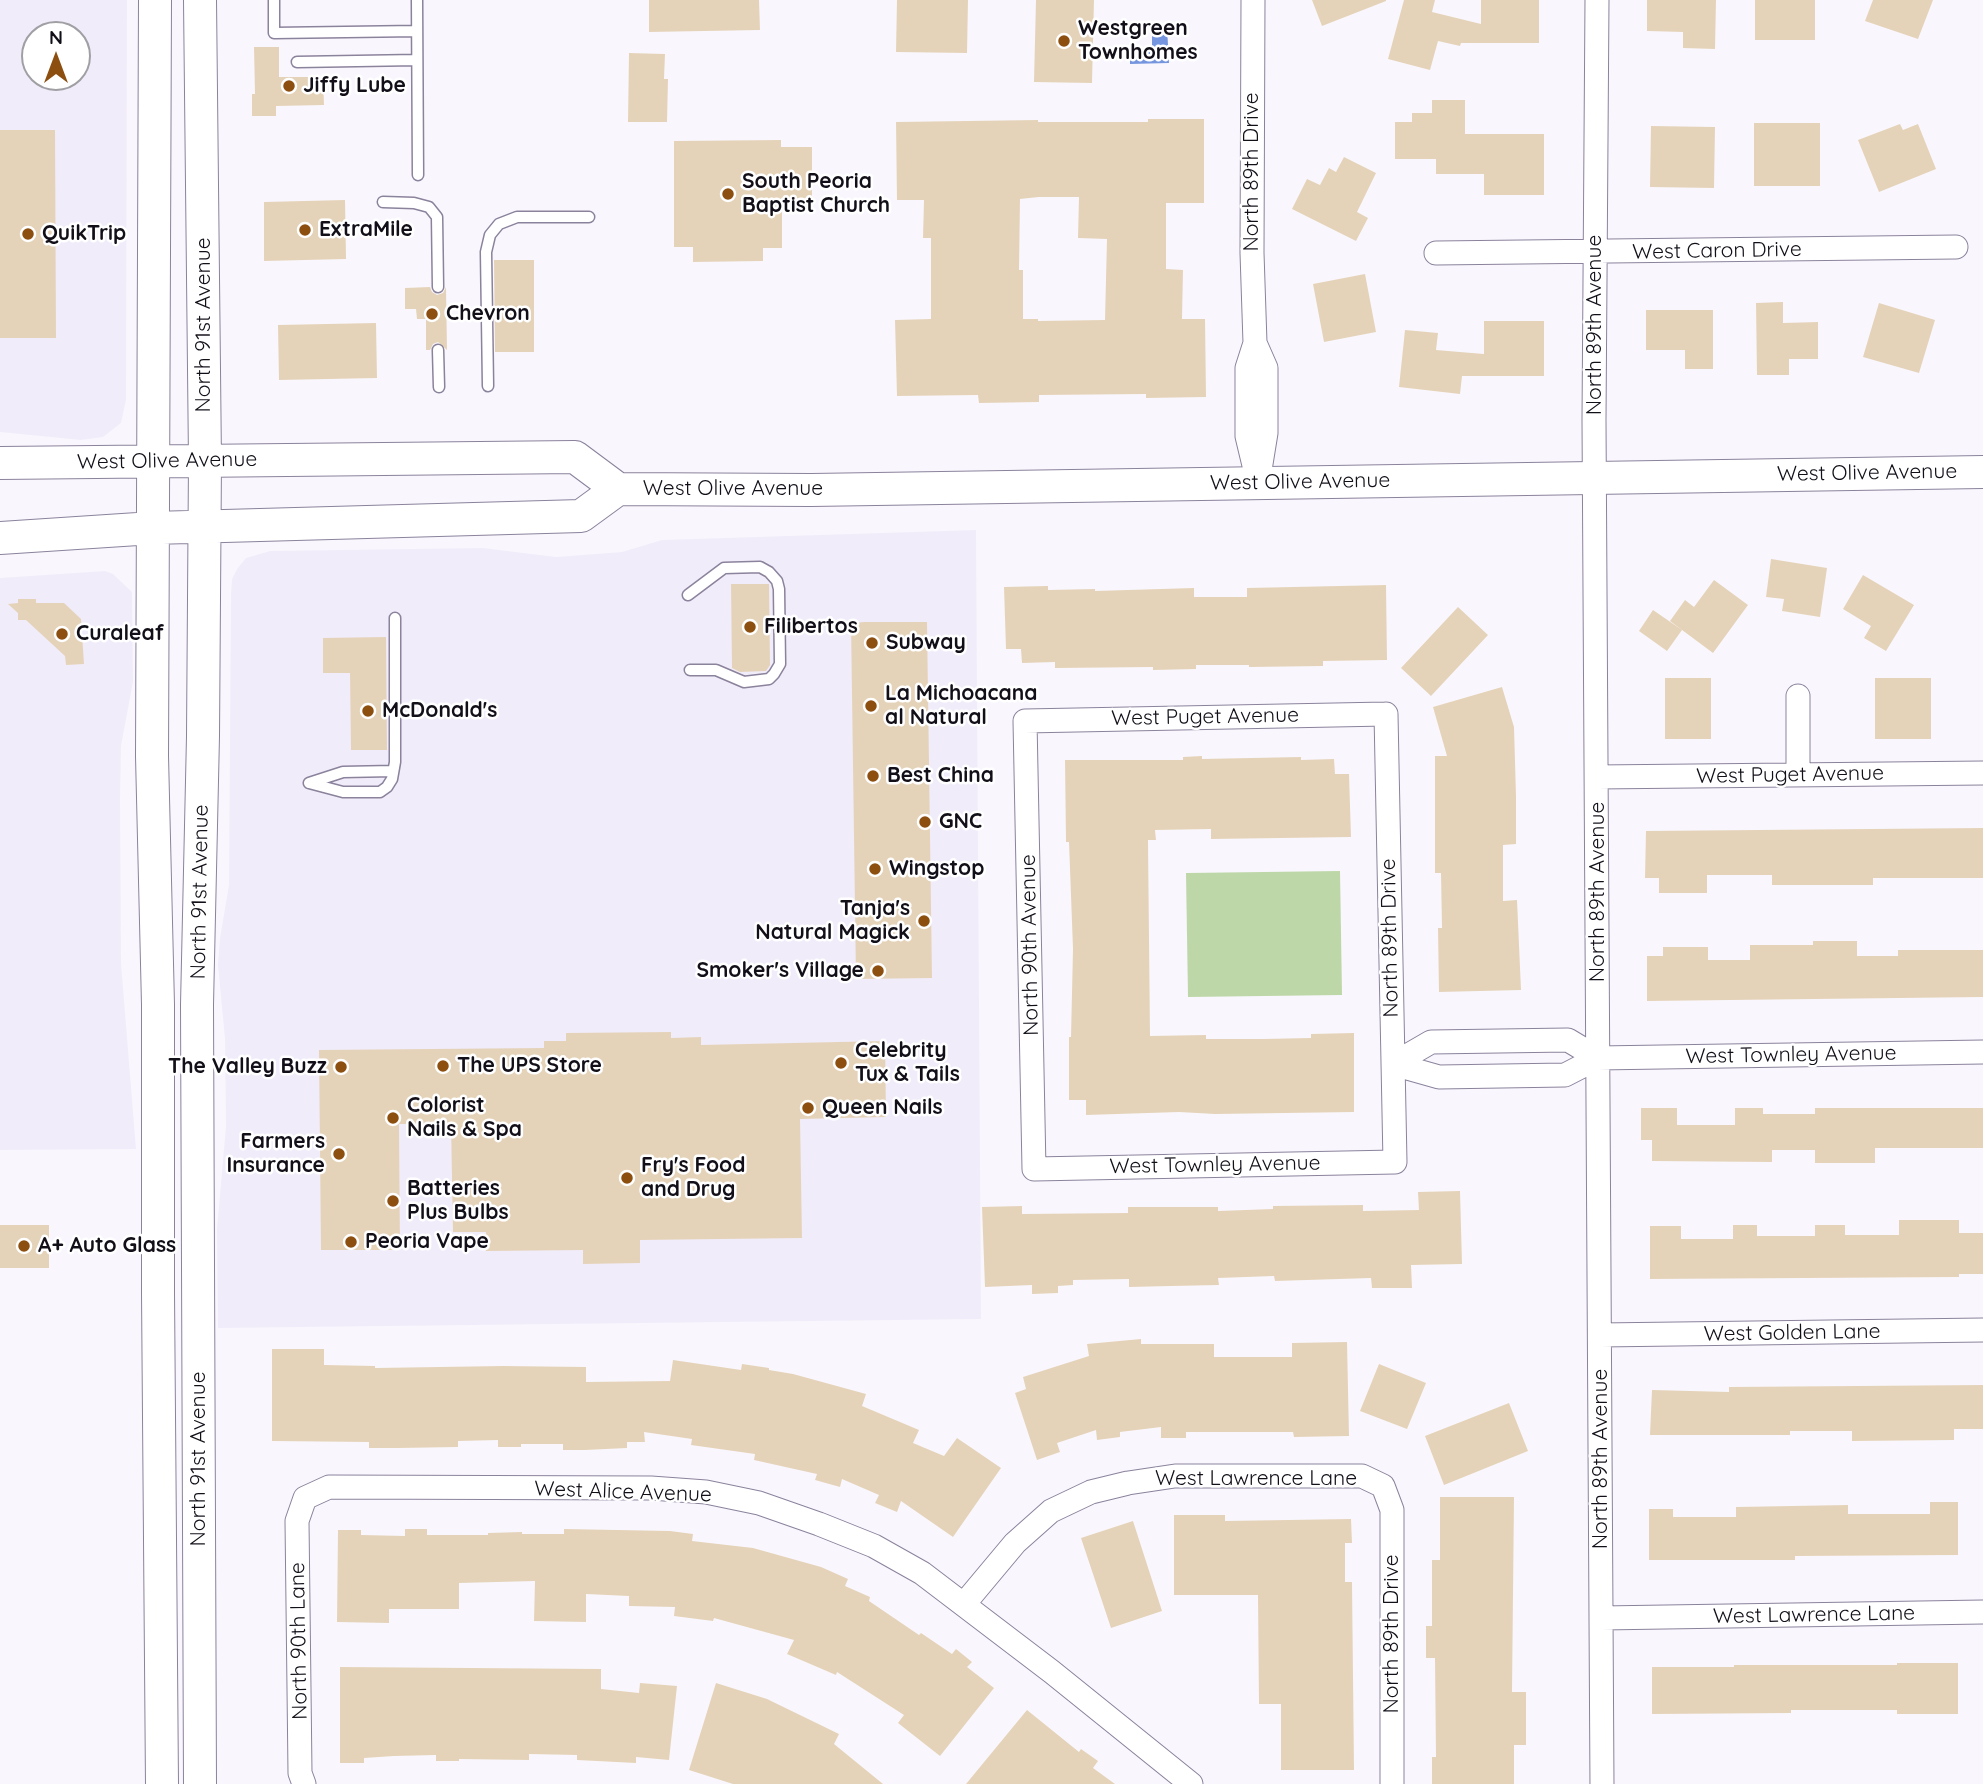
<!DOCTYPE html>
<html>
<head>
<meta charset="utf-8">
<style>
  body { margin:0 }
  #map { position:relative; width:1983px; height:1784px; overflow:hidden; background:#f9f7fd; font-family:Quicksand,sans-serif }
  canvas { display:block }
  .north { position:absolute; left:21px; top:21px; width:70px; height:70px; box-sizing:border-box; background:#fff; border:2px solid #a09fa3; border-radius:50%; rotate:0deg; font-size:19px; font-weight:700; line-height:28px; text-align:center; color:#120f18 }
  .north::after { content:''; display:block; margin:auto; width:24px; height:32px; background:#8c4f10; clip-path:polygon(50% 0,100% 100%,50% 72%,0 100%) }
</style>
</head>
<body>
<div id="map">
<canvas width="1983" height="1784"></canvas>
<div class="north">N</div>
</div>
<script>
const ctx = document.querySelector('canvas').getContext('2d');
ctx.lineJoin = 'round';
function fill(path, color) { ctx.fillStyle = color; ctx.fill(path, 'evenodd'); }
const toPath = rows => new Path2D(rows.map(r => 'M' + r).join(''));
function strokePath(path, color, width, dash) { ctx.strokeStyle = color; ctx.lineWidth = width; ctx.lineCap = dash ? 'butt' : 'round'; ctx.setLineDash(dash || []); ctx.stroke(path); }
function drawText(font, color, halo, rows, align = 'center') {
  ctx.font = font + ' Quicksand,sans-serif'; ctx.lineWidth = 5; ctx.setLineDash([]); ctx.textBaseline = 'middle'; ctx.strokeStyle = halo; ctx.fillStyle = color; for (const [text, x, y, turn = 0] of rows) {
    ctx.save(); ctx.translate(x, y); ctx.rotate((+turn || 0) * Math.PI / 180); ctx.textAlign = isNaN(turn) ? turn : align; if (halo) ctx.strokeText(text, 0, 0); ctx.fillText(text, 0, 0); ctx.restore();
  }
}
const built = toPath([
  [0,0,127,0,126,400,121,423,103,437,81,440,0,432],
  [35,35,77,35,77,77,35,77],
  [976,530,981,1319,218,1328,217,1229,226,1126,225,1039,218,965,220,938,229,885,231,594,232,579,237,569,246,558,270,551,483,548,556,557,622,552,662,540],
  [105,571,113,574,132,592,133,682,121,746,120,798,121,963,136,1149,0,1150,0,578]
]);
const green = toPath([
  [1340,871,1342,995,1188,997,1186,873]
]);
const water = toPath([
  [1152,27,1167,27,1169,63,1130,64,1130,50,1152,49]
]);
const building = toPath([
  [649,0,759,0,760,30,649,32],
  [897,0,968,0,967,53,896,52],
  [1036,0,1094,0,1092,83,1034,82],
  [1312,0,1386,0,1386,1,1322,26],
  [1404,0,1435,0,1432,12,1481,24,1481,0,1539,0,1539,43,1461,43,1460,46,1438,41,1430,70,1388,59],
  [1647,0,1716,0,1715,49,1683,48,1683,32,1647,31],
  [1755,0,1815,0,1815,40,1755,40],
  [1873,0,1933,0,1918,39,1865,21],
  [254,47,279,47,279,77,323,77,324,105,276,106,276,116,252,116,252,94,255,94],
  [629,53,665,54,664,79,668,79,667,122,628,122],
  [1432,100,1465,100,1465,134,1544,134,1544,195,1484,195,1484,174,1436,174,1436,159,1395,159,1395,122,1412,122,1412,113,1432,113],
  [1148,119,1204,119,1204,203,1166,203,1166,269,1183,270,1182,319,1205,319,1206,397,1146,398,1146,394,1039,395,1039,402,979,403,978,395,897,396,895,320,931,319,931,238,923,238,924,200,897,200,896,122,1038,120,1038,122,1148,122],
  [1039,197,1079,197,1078,238,1107,239,1105,320,1038,321,1038,319,1023,319,1023,270,1019,270,1020,199],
  [1754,123,1820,123,1820,186,1754,186],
  [1900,124,1903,130,1918,124,1936,169,1879,192,1858,140],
  [1651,126,1715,127,1714,188,1650,187],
  [0,130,55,130,56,338,0,338],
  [781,140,781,147,812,147,812,205,782,205,782,248,763,248,763,261,693,262,693,247,674,247,674,141],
  [1344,157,1376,173,1357,212,1368,218,1356,241,1292,209,1307,179,1320,185,1329,168,1336,172],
  [345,200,346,259,264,261,264,202],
  [494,260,534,260,534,352,495,352],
  [1365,274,1376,332,1324,342,1313,284],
  [430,287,432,292,437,295,443,293,446,287,447,350,438,342,433,344,430,350,426,350,426,319,417,319,416,309,405,309,405,288],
  [1783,302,1783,323,1818,322,1818,359,1789,359,1789,375,1757,375,1756,303],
  [1879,303,1935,320,1919,373,1863,357],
  [1646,310,1713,310,1713,369,1685,369,1685,350,1646,350],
  [1484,321,1544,321,1544,376,1462,376,1460,394,1399,387,1405,330,1438,333,1436,350,1484,354],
  [376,323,377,378,279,380,278,325],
  [1771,559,1827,568,1820,617,1782,611,1784,599,1766,597],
  [1863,575,1914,605,1886,651,1864,638,1871,626,1843,609],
  [1714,580,1748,605,1713,653,1670,621,1685,600,1694,607],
  [731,584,769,584,770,665,766,671,740,672,732,668],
  [1386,585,1387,660,1323,661,1323,666,1249,667,1249,665,1196,665,1196,669,1153,670,1153,667,1055,668,1055,662,1022,663,1021,649,1006,649,1004,587,1048,586,1048,590,1095,589,1095,591,1194,588,1194,597,1247,597,1247,588],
  [18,599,36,599,36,603,64,603,81,619,84,664,66,665,65,656,26,620,18,620,18,613,8,604,18,603],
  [1458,607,1488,635,1431,696,1401,668],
  [1653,610,1682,630,1667,651,1639,631],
  [865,622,927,622,932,978,856,979,851,623],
  [386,637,387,750,351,750,350,673,323,673,323,638],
  [1665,678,1711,678,1711,739,1665,739],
  [1875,678,1931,678,1931,739,1875,739],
  [1502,687,1514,727,1516,796,1516,844,1503,845,1503,901,1517,900,1521,990,1439,992,1438,928,1442,928,1441,873,1435,873,1435,756,1447,756,1433,707],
  [1202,756,1202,759,1301,757,1301,760,1334,759,1335,774,1349,774,1351,837,1211,839,1211,829,1155,830,1156,840,1148,840,1150,1036,1206,1035,1206,1039,1263,1039,1311,1038,1311,1034,1354,1033,1354,1112,1215,1114,1179,1112,1086,1115,1086,1100,1069,1100,1069,1037,1071,1037,1073,949,1069,842,1066,842,1065,760,1183,760,1183,757],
  [1983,828,1983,878,1873,878,1873,885,1772,885,1772,875,1707,875,1707,893,1659,893,1659,878,1645,878,1646,831],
  [1813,941,1857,941,1857,956,1898,956,1898,950,1983,950,1983,997,1647,1001,1647,956,1663,956,1663,947,1708,947,1708,960,1750,960,1750,945,1813,945],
  [671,1032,671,1038,701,1037,701,1045,885,1041,886,1117,800,1119,802,1238,640,1240,640,1263,583,1264,583,1250,486,1251,486,1232,453,1232,451,1124,399,1124,400,1250,321,1250,319,1050,544,1048,544,1041,566,1041,566,1033],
  [1641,1108,1677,1108,1677,1125,1735,1125,1735,1108,1763,1108,1763,1114,1815,1114,1815,1108,1983,1108,1983,1148,1875,1148,1875,1163,1815,1163,1815,1150,1772,1150,1772,1162,1652,1161,1652,1140,1641,1140],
  [1460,1191,1462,1264,1411,1265,1412,1288,1372,1288,1371,1278,1275,1281,1274,1276,1218,1278,1219,1285,1171,1286,1129,1287,1129,1279,1073,1280,1073,1285,1058,1286,1058,1293,1032,1294,1032,1285,985,1287,982,1207,1022,1206,1022,1214,1128,1213,1128,1207,1218,1207,1218,1211,1273,1209,1273,1206,1363,1205,1363,1211,1419,1210,1418,1192],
  [1899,1220,1959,1220,1959,1233,1983,1233,1983,1274,1959,1274,1959,1277,1650,1279,1650,1226,1681,1226,1681,1239,1733,1239,1733,1225,1757,1225,1757,1236,1815,1236,1815,1225,1845,1225,1845,1235,1899,1235],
  [0,1225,49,1225,49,1268,0,1268],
  [1141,1339,1141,1344,1214,1344,1214,1357,1292,1357,1292,1343,1347,1342,1349,1436,1294,1437,1293,1432,1186,1432,1186,1438,1161,1438,1161,1427,1120,1432,1120,1437,1097,1440,1096,1430,1057,1443,1060,1452,1037,1460,1015,1393,1026,1389,1023,1377,1089,1356,1087,1344],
  [272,1349,324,1349,324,1365,375,1366,375,1368,503,1366,586,1367,586,1382,670,1381,673,1360,741,1370,742,1364,769,1368,769,1370,793,1374,866,1394,862,1406,919,1430,913,1443,944,1456,957,1438,1001,1468,953,1537,901,1501,897,1512,875,1503,879,1495,842,1479,840,1487,815,1480,817,1474,754,1460,755,1454,691,1445,692,1439,644,1432,645,1442,627,1442,627,1448,585,1450,563,1450,563,1444,521,1444,521,1447,498,1447,498,1440,458,1441,458,1447,398,1448,369,1448,369,1442,272,1441],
  [1379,1364,1426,1383,1407,1429,1360,1411],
  [1983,1385,1983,1429,1954,1429,1954,1440,1852,1441,1852,1431,1790,1431,1790,1435,1650,1435,1652,1390,1729,1392,1729,1387],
  [1509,1403,1528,1451,1444,1485,1425,1436],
  [1440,1497,1514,1497,1512,1692,1526,1692,1526,1745,1514,1745,1514,1784,1432,1784,1432,1757,1436,1757,1435,1658,1426,1658,1426,1626,1432,1626,1432,1560,1440,1560],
  [1930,1502,1958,1502,1958,1555,1795,1556,1795,1560,1649,1560,1649,1509,1673,1509,1673,1517,1736,1517,1736,1507,1848,1505,1848,1514,1930,1514],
  [1174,1515,1225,1515,1225,1521,1351,1519,1352,1543,1345,1543,1345,1582,1352,1582,1354,1770,1281,1770,1281,1704,1259,1704,1258,1595,1174,1595],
  [1133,1521,1162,1611,1111,1628,1081,1538],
  [405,1529,427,1529,427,1535,488,1535,488,1533,522,1532,522,1534,564,1534,564,1529,670,1531,693,1534,692,1541,753,1548,821,1567,848,1579,845,1586,870,1597,869,1601,919,1635,921,1633,952,1654,956,1649,972,1662,967,1667,994,1688,940,1756,898,1723,904,1715,837,1672,836,1675,787,1654,794,1640,714,1618,713,1621,674,1616,675,1607,629,1606,629,1596,586,1594,586,1622,534,1621,535,1581,459,1583,459,1609,389,1609,389,1623,337,1622,338,1530,361,1530,361,1535,405,1536],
  [1897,1663,1958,1663,1958,1714,1897,1714,1897,1710,1791,1710,1791,1713,1652,1714,1652,1667,1734,1667,1734,1665,1897,1665],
  [340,1667,601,1669,601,1689,639,1693,640,1683,677,1686,669,1760,636,1757,636,1763,577,1760,577,1755,529,1754,529,1760,459,1759,459,1761,436,1761,436,1755,394,1756,364,1758,364,1763,340,1763],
  [716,1683,767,1699,839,1734,834,1744,883,1784,733,1784,689,1770],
  [1027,1710,1079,1752,1081,1749,1098,1761,1093,1768,1115,1784,966,1784]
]);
const service = toPath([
  [274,0,274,33,417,31],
  [417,0,418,175],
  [297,62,417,60],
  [383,202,414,203,429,207,437,217,438,287],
  [438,350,439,387],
  [488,386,486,252,490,235,499,224,517,217,589,217],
  [688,595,724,568,760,567,769,572,777,581,779,589,780,664,774,674,769,679,744,682,716,670,690,670],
  [309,783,343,792,380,792,387,787,392,779,395,762,395,618],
  [309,783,343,772,393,771]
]);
const minor = toPath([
  [1253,0,1252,253,1255,343,1247,368,1247,436,1258,482],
  [1597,0,1594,420,1602,1784],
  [1436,253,1956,247],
  [1255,343,1266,368,1266,433,1260,470],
  [1798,696,1798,775],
  [1386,714,1395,1162,1034,1169,1025,721,1386,714],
  [1597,777,1983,773],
  [1393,1064,1439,1077,1565,1075,1598,1058,1983,1052],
  [1393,1064,1431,1042,1568,1040,1598,1058],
  [1600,1335,1983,1330],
  [964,1604,1015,1543,1051,1511,1091,1492,1128,1483,1175,1476,1362,1476,1383,1486,1392,1510,1392,1784],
  [1602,1618,1983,1612],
  [304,1784,300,1773,297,1521,305,1498,329,1487,651,1488,706,1492,759,1503,819,1524,874,1546,922,1573,1052,1672,1191,1784]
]);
const secondary = toPath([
  [155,0,152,756,158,1005,158,1293,162,1784],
  [200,0,205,461,203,736,197,1005,200,1784],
  [0,463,575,457,618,489,811,490,1983,472],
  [0,538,153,528,581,516,618,489]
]);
const markers = [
  [1064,41,7,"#8c4f10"],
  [289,86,7,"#8c4f10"],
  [728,194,7,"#8c4f10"],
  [305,230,7,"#8c4f10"],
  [28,234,7,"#8c4f10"],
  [432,314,7,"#8c4f10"],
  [750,627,7,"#8c4f10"],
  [62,634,7,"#8c4f10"],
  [872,643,7,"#8c4f10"],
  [871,706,7,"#8c4f10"],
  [368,711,7,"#8c4f10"],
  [873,776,7,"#8c4f10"],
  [925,822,7,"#8c4f10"],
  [875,869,7,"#8c4f10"],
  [924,921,7,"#8c4f10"],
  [878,971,7,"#8c4f10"],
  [841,1063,7,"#8c4f10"],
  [443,1066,7,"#8c4f10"],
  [341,1067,7,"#8c4f10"],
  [808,1108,7,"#8c4f10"],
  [393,1118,7,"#8c4f10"],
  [339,1154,7,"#8c4f10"],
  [627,1178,7,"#8c4f10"],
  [393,1201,7,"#8c4f10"],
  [351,1242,7,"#8c4f10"],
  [24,1246,7,"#8c4f10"]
];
const poiNames = [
  ["Westgreen",1078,29],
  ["Townhomes",1078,53],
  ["Jiffy Lube",303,86],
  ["South Peoria",742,182],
  ["Baptist Church",742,206],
  ["ExtraMile",319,230],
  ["QuikTrip",42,234],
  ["Chevron",446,314],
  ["Filibertos",764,627],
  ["Curaleaf",76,634],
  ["Subway",886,643],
  ["La Michoacana",885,694],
  ["al Natural",885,718],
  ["McDonald's",382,711],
  ["Best China",887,776],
  ["GNC",939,822],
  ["Wingstop",889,869],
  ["Tanja's",910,909,"right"],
  ["Natural Magick",910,933,"right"],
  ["Smoker's Village",864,971,"right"],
  ["Celebrity",855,1051],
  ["Tux & Tails",855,1075],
  ["The UPS Store",457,1066],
  ["The Valley Buzz",327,1067,"right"],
  ["Colorist",407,1106],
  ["Nails & Spa",407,1130],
  ["Queen Nails",822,1108],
  ["Farmers",325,1142,"right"],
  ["Insurance",325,1166,"right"],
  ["Fry's Food",641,1166],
  ["and Drug",641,1190],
  ["Batteries",407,1189],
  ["Plus Bulbs",407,1213],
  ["Peoria Vape",365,1242],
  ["A+ Auto Glass",38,1246]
];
const streetNames = [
  ["North 89th Drive",1252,172,-90],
  ["West Caron Drive",1717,251,-1],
  ["North 91st Avenue",204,325,-90],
  ["North 89th Avenue",1595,325,-90],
  ["West Olive Avenue",167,461,-1],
  ["West Olive Avenue",1867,473,-1],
  ["West Olive Avenue",1300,482,-1],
  ["West Olive Avenue",733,489],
  ["West Puget Avenue",1205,717,-1],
  ["West Puget Avenue",1790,775,-1],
  ["North 91st Avenue",200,892,-89],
  ["North 89th Avenue",1598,892,-90],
  ["North 89th Drive",1390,938,-91],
  ["North 90th Avenue",1030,945,-91],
  ["West Townley Avenue",1791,1055,-1],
  ["West Townley Avenue",1215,1165,-1],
  ["West Golden Lane",1792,1333,-1],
  ["North 91st Avenue",199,1459,-90],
  ["North 89th Avenue",1601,1459,-90],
  ["West Lawrence Lane",1256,1479],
  ["West Alice Avenue",623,1492,2],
  ["West Lawrence Lane",1814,1615,-1],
  ["North 89th Drive",1392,1634,-90],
  ["North 90th Lane",299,1641,-91]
];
fill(built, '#f1ecfa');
fill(green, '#bed7a8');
fill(water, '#7596de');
fill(building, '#e5d3b9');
strokePath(service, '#8b829c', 13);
strokePath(minor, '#8b829c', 25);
strokePath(secondary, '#8b829c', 34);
strokePath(service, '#fff', 10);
strokePath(minor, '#fff', 23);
strokePath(secondary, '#fff', 32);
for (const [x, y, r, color] of markers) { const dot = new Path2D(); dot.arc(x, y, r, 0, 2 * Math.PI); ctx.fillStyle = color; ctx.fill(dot); strokePath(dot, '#fff', 2.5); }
drawText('bold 21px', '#120f18', '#fff', poiNames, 'left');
drawText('21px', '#120f18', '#fff', streetNames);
</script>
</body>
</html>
